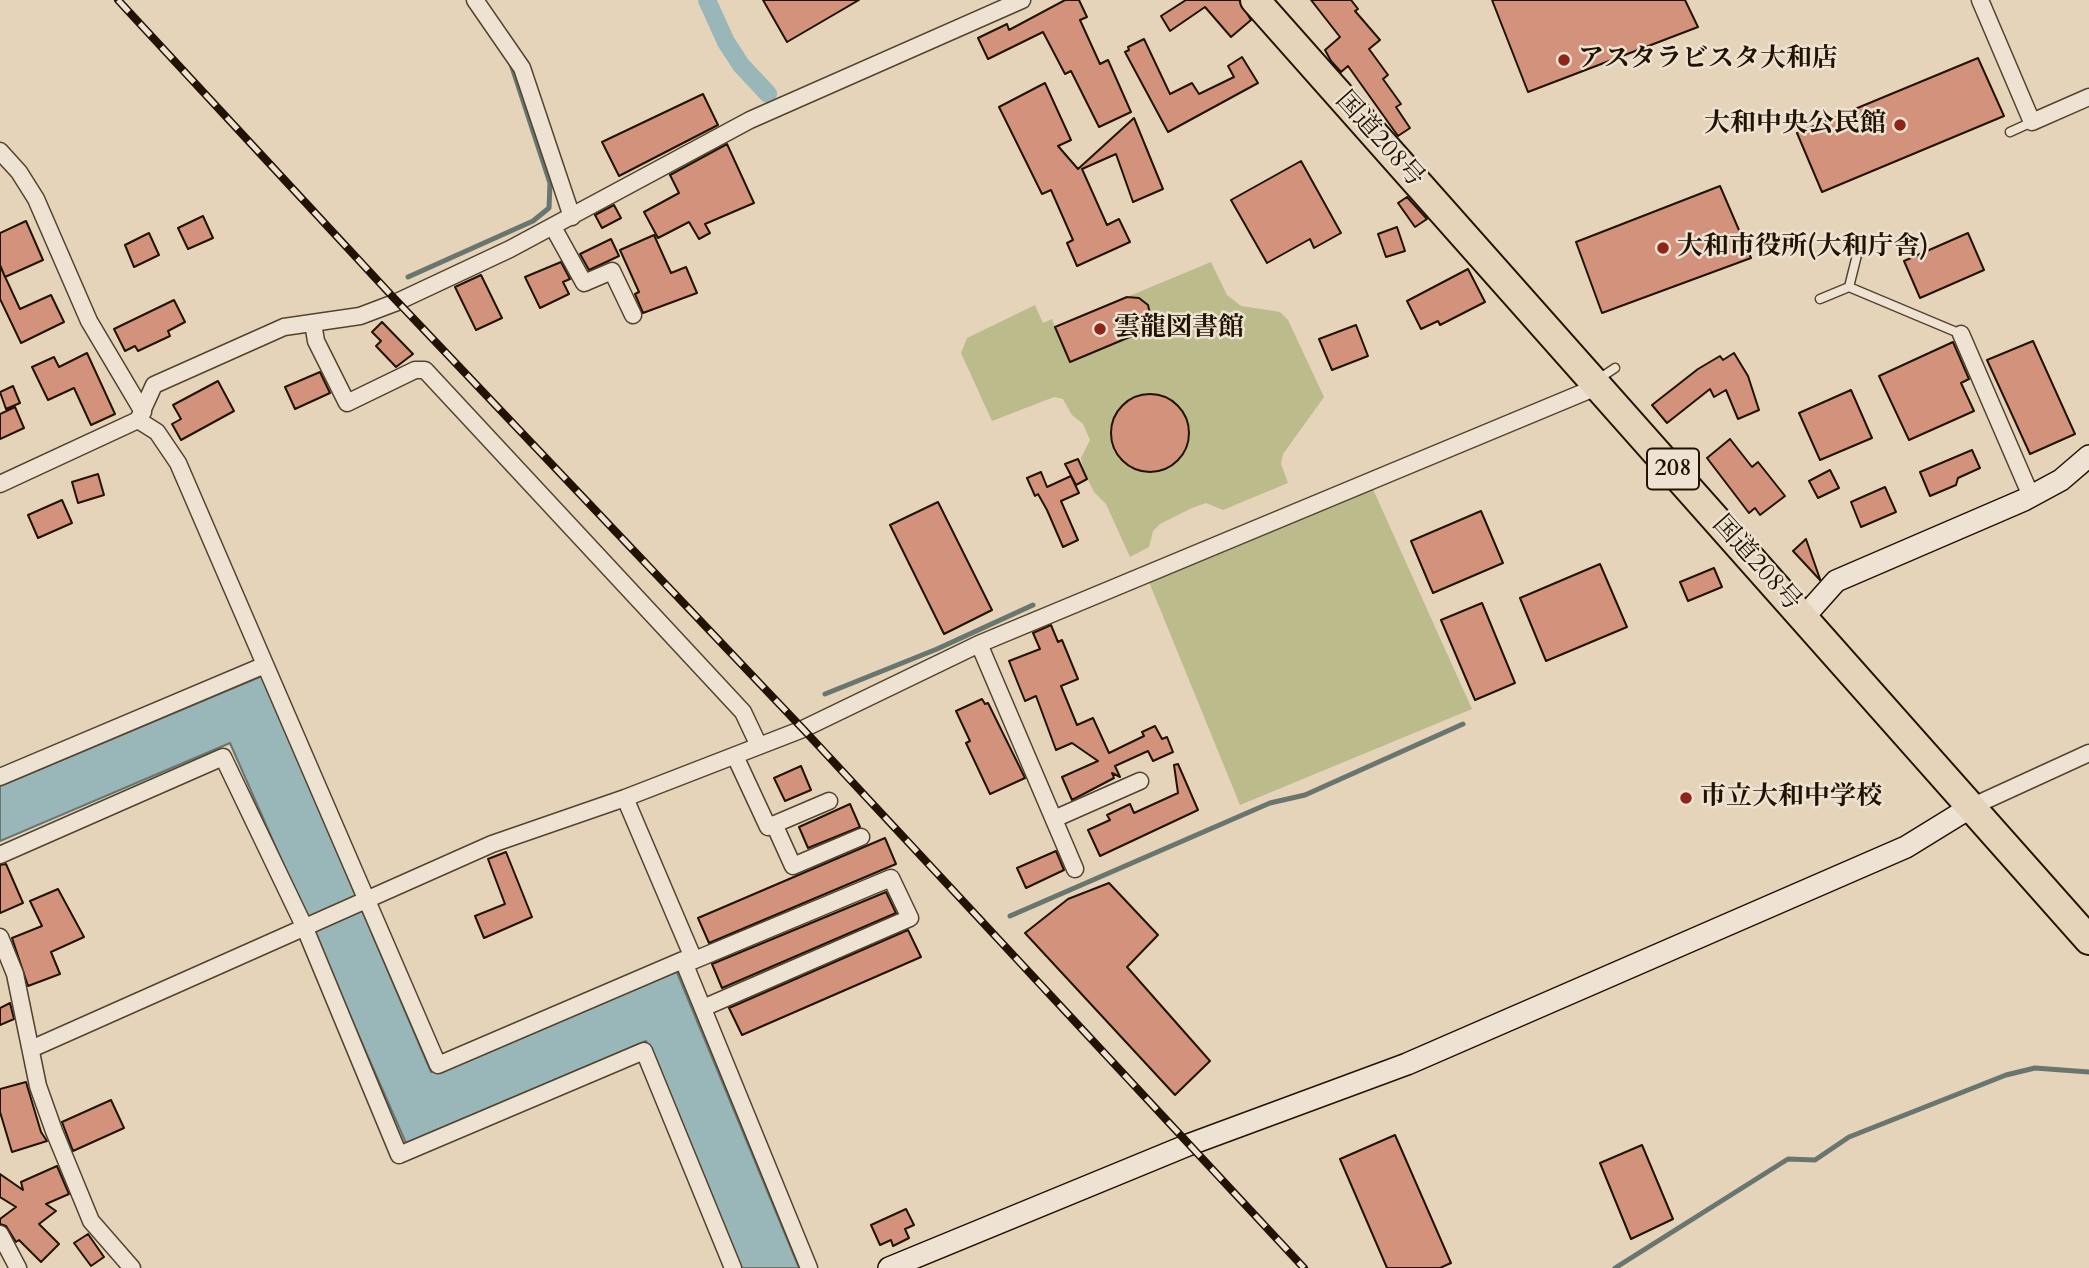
<!DOCTYPE html>
<html>
<head>
<meta charset="utf-8">
<style>
  body { margin:0 }
  canvas { display:block; background:#e5d4ba }
</style>
</head>
<body>
<canvas width="2089" height="1268"></canvas>
<script>
const ctx = document.querySelector('canvas').getContext('2d');
ctx.lineJoin = 'round';
function fill(path, color) { ctx.fillStyle = color; ctx.fill(path, 'evenodd'); }
const toPath = rows => new Path2D(rows.map(r => 'M' + r).join(''));
function strokePath(path, color, width, dash) { ctx.strokeStyle = color; ctx.lineWidth = width; ctx.lineCap = dash ? 'butt' : 'round'; ctx.setLineDash(dash || []); ctx.stroke(path); }
function drawText(font, color, halo, rows, align = 'center') {
  ctx.font = font + ' Cardo,"Noto Serif JP",serif'; ctx.lineWidth = 5; ctx.setLineDash([]); ctx.textBaseline = 'middle'; ctx.strokeStyle = halo; ctx.fillStyle = color; for (const [text, x, y, turn = 0] of rows) {
    ctx.save(); ctx.translate(x, y); ctx.rotate((+turn || 0) * Math.PI / 180); ctx.textAlign = isNaN(turn) ? turn : align; if (halo) ctx.strokeText(text, 0, 0); ctx.fillText(text, 0, 0); ctx.restore();
  }
}
const green = toPath([
  [1211,262,1227,295,1241,306,1280,312,1288,320,1324,397,1283,454,1281,464,1288,483,1223,510,1206,503,1192,508,1160,524,1153,531,1149,547,1130,557,1106,504,1094,492,1084,472,1081,458,1090,440,1083,424,1072,415,1063,399,1054,397,992,421,961,353,967,338,1035,305,1043,323,1052,319,1055,327],
  [1372,487,1472,709,1240,805,1149,582]
]);
const water = toPath([
  [262,676,431,1072,676,970,799,1268,740,1268,646,1041,406,1143,230,743,0,841,0,786,262,676]
]);
const stream = toPath([
  [408,277,533,221,549,208,550,183,510,61],
  [825,694,937,649,1033,605],
  [1010,916,1270,803,1305,795,1463,724],
  [1615,1268,1788,1159,1815,1160,1849,1137,2006,1075,2035,1068,2089,1072]
]);
const canal = toPath([
  [707,0,726,42,741,65,768,94]
]);
const building = toPath([
  [763,0,859,0,787,42,763,0],
  [1065,0,1079,0,1087,17,1080,20,1100,64,1108,60,1131,112,1099,127,1071,71,1065,74,1043,32,988,59,978,38,1007,24,1009,30,1065,0],
  [1186,0,1239,0,1251,20,1231,37,1205,7,1170,31,1161,16,1186,0],
  [1311,0,1351,0,1358,9,1355,11,1380,40,1369,49,1388,75,1383,79,1401,104,1396,107,1410,128,1398,136,1348,66,1341,72,1331,61,1325,50,1340,37,1311,0],
  [1492,0,1685,0,1698,27,1528,92,1492,0],
  [1144,39,1170,94,1192,83,1199,94,1234,77,1228,66,1242,57,1258,83,1168,132,1125,52,1129,50,1128,47,1144,39],
  [1978,58,2004,116,1822,192,1797,133,1978,58],
  [1045,83,1071,140,1058,146,1078,169,1134,118,1163,189,1133,202,1116,154,1082,169,1107,225,1119,219,1130,242,1077,266,1067,243,1073,240,1051,190,1042,194,999,107,1045,83],
  [703,94,718,125,619,176,602,142,703,94],
  [727,144,754,203,705,224,710,233,699,239,689,222,658,238,644,212,679,193,670,175,727,144],
  [1301,161,1341,233,1314,248,1310,239,1267,263,1231,200,1301,161],
  [1720,186,1751,258,1602,313,1576,242,1720,186],
  [1407,197,1427,219,1415,227,1398,203,1407,197],
  [614,205,621,218,602,228,595,215,614,205],
  [203,216,213,238,188,249,178,228,203,216],
  [26,221,43,260,5,277,0,265,0,233,26,221],
  [1397,227,1405,251,1386,257,1378,234,1397,227],
  [149,233,159,255,134,267,125,245,149,233],
  [1968,233,1984,270,1920,298,1904,261,1968,233],
  [654,235,671,273,686,267,697,293,643,313,635,294,639,292,620,250,654,235],
  [611,239,619,256,589,270,580,254,611,239],
  [561,262,570,279,563,282,569,294,540,308,525,277,561,262],
  [0,266,20,309,51,295,64,322,21,343,0,299,0,266],
  [1468,269,1485,302,1440,325,1438,321,1421,329,1407,301,1468,269],
  [481,275,502,318,476,330,455,287,481,275],
  [1127,297,1139,298,1148,305,1151,318,1144,331,1070,362,1055,327,1127,297],
  [174,300,185,322,168,331,170,336,138,351,135,346,125,351,114,329,174,300],
  [382,322,413,354,396,367,376,346,381,341,372,332,382,322],
  [1356,325,1368,356,1332,370,1319,339,1356,325],
  [2033,341,2075,434,2030,454,1987,360,2033,341],
  [1953,342,1969,379,1961,383,1974,411,1909,440,1879,376,1953,342],
  [87,353,115,414,91,425,74,388,48,400,32,367,54,357,59,367,87,353],
  [1734,353,1748,376,1759,410,1738,419,1726,390,1714,397,1710,389,1667,423,1652,405,1698,369,1720,356,1723,360,1734,353],
  [320,372,330,393,295,409,285,387,320,372],
  [218,381,234,411,181,440,172,424,181,419,173,405,218,381],
  [13,386,20,403,6,409,0,392,13,386],
  [1851,390,1872,438,1820,460,1799,413,1851,390],
  '1111 433a39 39 0 1 1 78 0a39 39 0 1 1-78 0Z',
  [15,407,24,428,0,439,0,414,15,407],
  [1730,439,1752,467,1758,462,1785,496,1760,515,1755,508,1749,513,1707,458,1730,439],
  [1972,450,1980,468,1958,478,1956,485,1930,496,1920,472,1972,450],
  [1078,459,1087,479,1076,485,1065,464,1078,459],
  [1830,470,1839,488,1818,498,1809,481,1830,470],
  [1041,472,1047,487,1071,476,1079,493,1061,501,1078,540,1063,547,1047,510,1038,494,1035,496,1027,478,1041,472],
  [98,474,104,495,78,503,72,482,98,474],
  [1885,487,1896,512,1861,527,1851,502,1885,487],
  [62,500,72,523,38,538,28,515,62,500],
  [938,502,992,610,944,634,890,525,938,502],
  [1481,511,1503,563,1433,593,1411,541,1481,511],
  [1806,539,1820,579,1820,580,1793,551,1806,539],
  [1600,564,1627,627,1546,661,1520,598,1600,564],
  [1714,568,1722,587,1688,601,1680,582,1714,568],
  [1482,603,1515,683,1475,700,1441,620,1482,603],
  [1051,625,1058,642,1062,640,1078,679,1061,686,1077,725,1093,718,1109,753,1144,736,1142,732,1155,726,1162,739,1167,737,1173,752,1153,761,1148,751,1115,766,1120,777,1112,773,1114,778,1072,800,1062,777,1098,761,1072,743,1056,750,1036,696,1025,701,1009,661,1040,649,1033,633,1051,625],
  [982,699,985,704,988,703,1025,778,990,794,966,743,970,741,956,711,982,699],
  [1178,764,1198,810,1100,856,1088,830,1110,820,1107,815,1130,804,1134,813,1178,793,1174,765,1178,764],
  [801,766,811,790,785,801,774,778,801,766],
  [850,804,860,827,808,848,799,827,850,804],
  [885,838,896,864,709,943,698,918,885,838],
  [1056,851,1064,870,1026,888,1017,868,1056,851],
  [506,852,532,917,484,938,475,916,505,904,488,859,506,852],
  [6,864,23,903,0,913,0,865,6,864],
  [1109,883,1158,935,1127,967,1210,1061,1175,1095,1025,933,1068,899,1109,883],
  [58,889,84,937,51,952,60,974,28,986,12,938,42,926,30,901,58,889],
  [886,892,896,913,722,988,712,964,886,892],
  [908,930,921,957,742,1035,729,1008,908,930],
  [10,1003,14,1019,0,1025,0,1008,10,1003],
  [26,1082,41,1132,47,1141,12,1152,0,1112,0,1089,26,1082],
  [111,1100,124,1128,73,1151,62,1122,111,1100],
  [1395,1135,1451,1263,1440,1268,1387,1268,1340,1159,1395,1135],
  [1642,1145,1673,1219,1631,1239,1600,1163,1642,1145],
  [57,1166,69,1194,46,1204,56,1211,39,1224,59,1244,41,1262,19,1240,16,1242,6,1226,0,1224,0,1219,16,1207,0,1197,0,1174,23,1190,21,1182,57,1166],
  [906,1209,914,1225,905,1229,909,1238,893,1246,891,1240,880,1245,871,1225,906,1209],
  [88,1234,104,1257,91,1266,74,1243,88,1234]
]);
const lane = toPath([
  [2010,132,2032,122],
  [1849,287,1961,334],
  [1820,299,1849,287,1858,251],
  [1597,380,1615,368]
]);
const street = toPath([
  [475,0,522,68,572,217],
  [1980,0,2032,122,2089,97],
  [0,151,19,172,36,199,89,321,143,412],
  [553,227,584,283,612,271,633,315],
  [313,323,316,341,347,403,415,370,425,370,743,712,759,746],
  [1961,334,2031,496],
  [138,420,157,432,178,463,438,1065,683,960,809,1268],
  [0,484,138,420,154,385,284,327,360,316,397,302,510,249,750,120,1022,0],
  [979,644,1075,869],
  [735,756,768,827,829,801],
  [0,777,265,665],
  [625,798,694,960],
  [1971,807,2089,753],
  [1054,819,1140,781],
  [774,824,793,866,861,837],
  [0,855,223,757,304,926,399,1155,644,1051,733,1268],
  [0,937,15,974,38,1086,54,1131,91,1221,132,1268],
  [685,964,891,878,910,918,703,1008],
  [31,1049,492,844,625,798,803,729,979,644,1599,386],
  [0,1234,18,1268]
]);
const secondary = toPath([
  [1804,617,1836,581,2024,500,2061,480,2089,456],
  [889,1268,1188,1145,1407,1064,1906,847,1971,807]
]);
const highway = toPath([
  [1255,0,2089,940]
]);
const rail = toPath([
  [118,0,392,296,803,729,1304,1268]
]);
const markers = [
  [1564,60,7,"#8f2418"],
  [1900,125,7,"#8f2418"],
  [1663,248,7,"#8f2418"],
  [1100,329,7,"#8f2418"],
  [1686,798,7,"#8f2418"]
];
const shields = [
  [1673,469,52]
];
const shieldNames = [
  ["208",1673,469]
];
const poiNames = [
  ["アスタラビスタ大和店",1578,60],
  ["大和中央公民館",1886,125,"right"],
  ["大和市役所(大和庁舎)",1677,248],
  ["雲龍図書館",1114,329],
  ["市立大和中学校",1700,798]
];
const streetNames = [
  ["国道208号",1379,140,48],
  ["国道208号",1756,564,48]
];
fill(green, '#bbbb8b');
fill(water, '#99b6b9');
strokePath(water, '#69756f', 2);
strokePath(stream, '#69756f', 5);
strokePath(canal, '#99b6b9', 18);
fill(building, '#d2927c');
strokePath(building, '#211300', 2);
strokePath(lane, '#52432e', 11);
strokePath(street, '#52432e', 19);
strokePath(secondary, '#211300', 24);
strokePath(highway, '#211300', 32);
strokePath(lane, '#eee3d2', 8);
strokePath(street, '#eee3d2', 16);
strokePath(secondary, '#eee3d2', 21);
strokePath(highway, '#e5d4ba', 28);
strokePath(rail, '#211300', 8);
strokePath(rail, '#eee3d2', 5, [16]);
for (const [x, y, r, color] of markers) { const dot = new Path2D(); dot.arc(x, y, r, 0, 2 * Math.PI); ctx.fillStyle = color; ctx.fill(dot); strokePath(dot, '#eee3d2', 2.5); }
for (const [x, y, w] of shields) { const box = new Path2D(); box.roundRect(x - w / 2, y - 20.5, w, 41, 5); ctx.fillStyle = '#eee3d2'; ctx.fill(box); strokePath(box, '#211300', 2); }
drawText('bold 24px', '#211300', null, shieldNames);
drawText('bold 26px', '#211300', '#eee3d2', poiNames, 'left');
drawText('26px', '#211300', '#eee3d2', streetNames);
</script>
</body>
</html>
